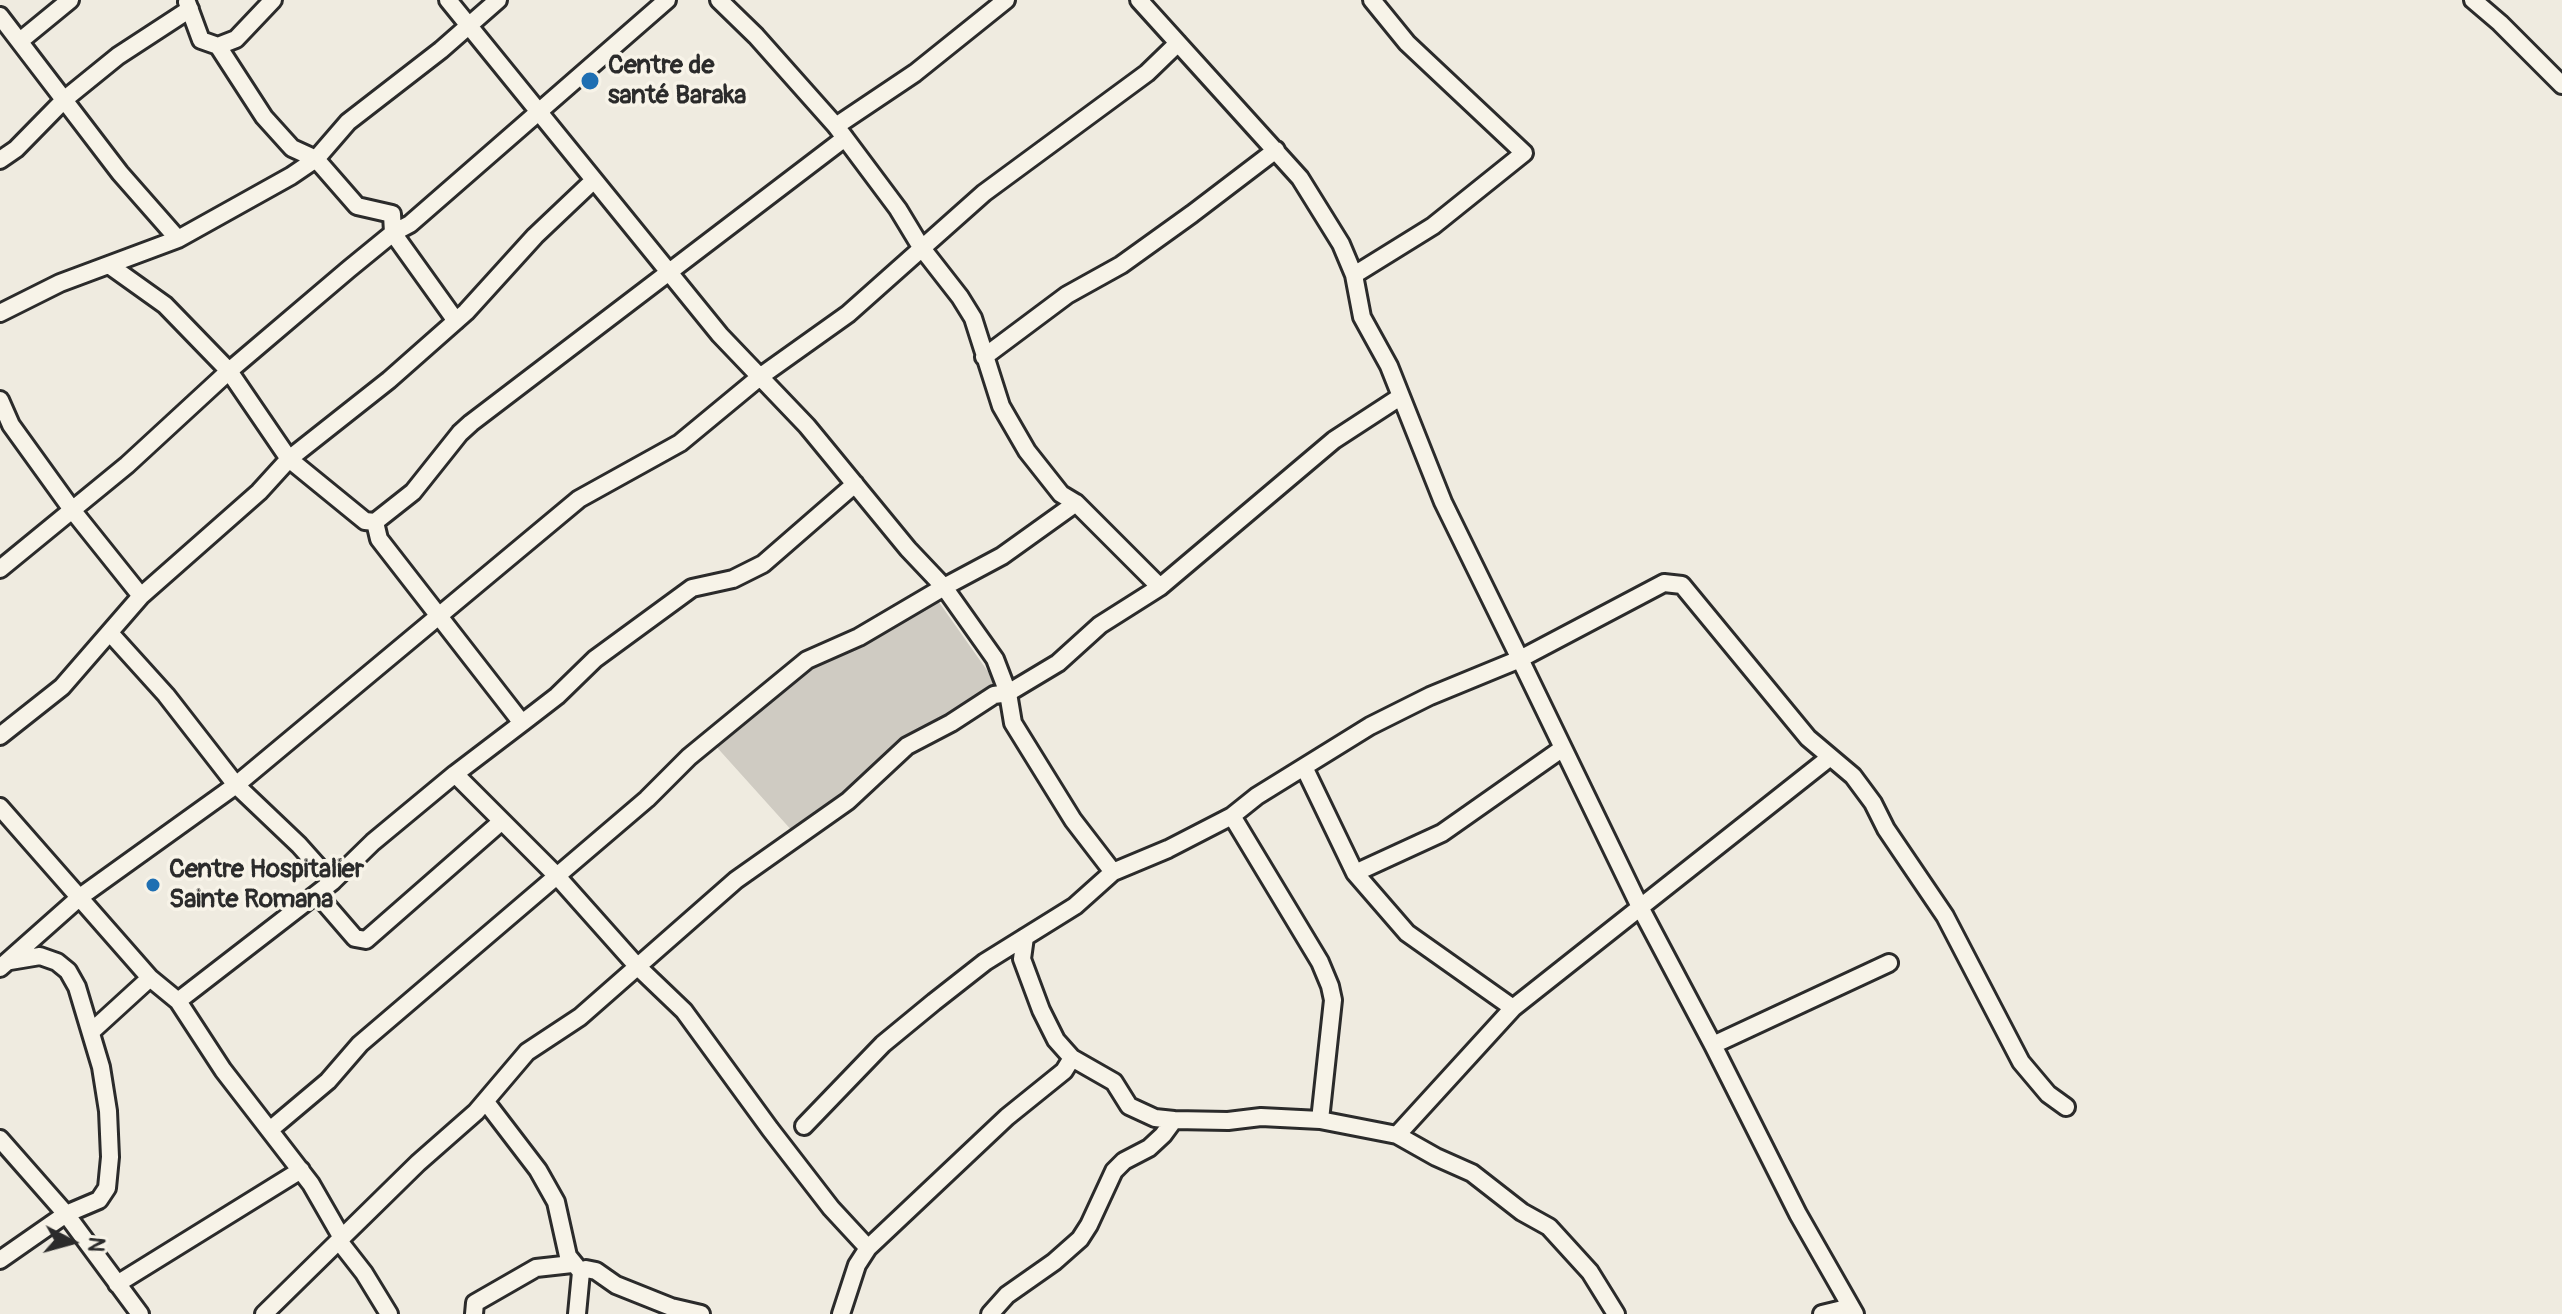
<!DOCTYPE html>
<html>
<head>
<meta charset="utf-8">
<style>
  body { margin:0 }
  #map { position:relative; width:2562px; height:1314px; overflow:hidden; background:#efebe0; font-family:Pangolin,sans-serif }
  canvas { display:block }
  .north { position:absolute; left:32px; top:1202px; width:80px; height:80px; -webkit-text-stroke:6px #f7f3e8; paint-order:stroke; rotate:96deg; font-size:22px; font-weight:700; line-height:32px; text-align:center; color:#2b2b2b }
  .north::after { content:''; display:block; margin:auto; width:28px; height:36px; background:#2b2b2b; clip-path:polygon(50% 0,100% 100%,50% 72%,0 100%) }
</style>
</head>
<body>
<div id="map">
<canvas width="2562" height="1314"></canvas>
<div class="north">N</div>
</div>
<script>
const ctx = document.querySelector('canvas').getContext('2d');
ctx.lineJoin = 'round';
function fill(path, color) { ctx.fillStyle = color; ctx.fill(path, 'evenodd'); }
const toPath = rows => new Path2D(rows.map(r => 'M' + r).join(''));
function strokePath(path, color, width, dash) { ctx.strokeStyle = color; ctx.lineWidth = width; ctx.lineCap = dash ? 'butt' : 'round'; ctx.setLineDash(dash || []); ctx.stroke(path); }
function drawText(font, color, halo, rows, align = 'center') {
  ctx.font = font + ' Pangolin,sans-serif'; ctx.lineWidth = 7; ctx.setLineDash([]); ctx.textBaseline = 'middle'; ctx.strokeStyle = halo; ctx.fillStyle = color; for (const [text, x, y, turn = 0] of rows) {
    ctx.save(); ctx.translate(x, y); ctx.rotate((+turn || 0) * Math.PI / 180); ctx.textAlign = isNaN(turn) ? turn : align; if (halo) ctx.strokeText(text, 0, 0); ctx.fillText(text, 0, 0); ctx.restore();
  }
}
const green = toPath([
  [936,598,996,683,873,766,850,794,794,833,713,743,822,657]
]);
const minor = toPath([
  [448,0,720,335,807,426,908,549,944,587,995,659,1008,693,1013,723,1073,820,1113,872],
  [667,0,410,224,393,233,349,269,229,371,289,459,365,521,375,522,413,492,460,433,471,423,845,138],
  [719,0,756,36,836,126,898,209,921,247,960,297,973,318,1001,406,1027,451,1061,494,1076,503,1160,587],
  [1139,0,1300,178,1341,244,1354,275,1362,317,1389,366,1443,502,1520,659,1664,583,1682,585,1808,738,1853,776,1873,803,1886,829,1945,916,2021,1062,2048,1094,2066,1107],
  [2473,0,2500,23,2562,85],
  [187,2,201,40,218,46,236,39,273,0],
  [0,16,120,173,178,239],
  [20,41,70,0],
  [218,46,264,117,292,148,316,159,357,206,392,214,393,233,456,321],
  [836,126,915,73,1006,0],
  [0,160,16,149,65,99,118,56,190,9],
  [1354,275,1433,226,1524,153,1407,43,1372,0],
  [0,313,60,283,178,239,291,176,316,159,348,122,441,50,498,0],
  [984,357,1067,295,1121,265,1192,214,1276,150],
  [0,400,11,425,73,511,141,596],
  [375,522,379,539,522,723,455,774,556,875,637,966,684,1011,770,1129,831,1208,868,1248],
  [0,569,127,465,229,371,165,305,109,265],
  [110,633,166,695,236,785,299,845,332,882],
  [522,723,557,696,595,659,692,588,733,579,763,564,855,484],
  [0,736,62,687,141,596,259,492,289,459,389,380,466,312,535,236,593,181],
  [1304,767,1355,873,1407,933,1513,1008],
  [0,807,150,978,178,1001,223,1070,311,1184,342,1238],
  [1232,816,1320,962,1330,986,1333,1000,1320,1120],
  [1355,873,1442,833,1563,748],
  [317,894,355,938,366,940,502,821],
  [1025,937,1022,959,1041,1010,1056,1040,1072,1058,1114,1082,1129,1106,1155,1118,1174,1120],
  [0,968,80,897,236,785,579,499,680,443,761,376,848,314,984,193,1147,73,1178,43],
  [178,1001,332,882,373,842,455,774],
  [92,1031,150,978],
  [1713,1045,1889,963],
  [486,1102,538,1170,556,1202,568,1256,581,1272],
  [804,1126,883,1044,934,1002,985,962,1075,906,1113,872,1168,849,1232,816,1257,796,1370,726,1430,696,1520,659,1641,909,1713,1045,1798,1214,1855,1314],
  [271,1129,328,1081,360,1044,647,799,689,757,807,660,859,637,944,587,1002,556,1076,503],
  [1397,1135,1513,1008,1829,758],
  [0,1139,66,1214,140,1314],
  [339,1241,364,1273,389,1314],
  [0,1260,66,1214,99,1200,107,1188,110,1157,108,1111,101,1067,77,987,68,971,57,962,40,956,10,961],
  [117,1284,301,1170],
  [264,1314,418,1163,476,1112,527,1052,580,1017,736,880,848,801,907,746,951,723,994,695,1008,693,1058,663,1100,625,1160,587,1334,440,1400,397],
  [474,1314,475,1303,536,1268,572,1264],
  [577,1314,581,1272,586,1269,596,1271,616,1285,671,1307,701,1314],
  [841,1314,857,1265,868,1248,1007,1117,1064,1071,1072,1058],
  [990,1314,1007,1295,1054,1262,1080,1239,1089,1225,1114,1171,1124,1161,1149,1148,1163,1135,1174,1120,1228,1121,1261,1117,1320,1120,1397,1135,1436,1157,1472,1173,1522,1212,1549,1227,1590,1272,1616,1314],
  [1822,1314,1851,1307]
]);
const markers = [
  [590,81,10,"#1f6fb2"],
  [153,885,8,"#1f6fb2"]
];
const poiNames = [
  ["Centre de",608,66],
  ["santé Baraka",608,96],
  ["Centre Hospitalier",169,870],
  ["Sainte Romana",169,900]
];
fill(green, '#cfcbc2');
strokePath(minor, '#2b2b2b', 22);
strokePath(minor, '#f7f3e8', 16);
for (const [x, y, r, color] of markers) { const dot = new Path2D(); dot.arc(x, y, r, 0, 2 * Math.PI); ctx.fillStyle = color; ctx.fill(dot); strokePath(dot, '#f7f3e8', 3); }
drawText('bold 26px', '#2b2b2b', '#f7f3e8', poiNames, 'left');
</script>
</body>
</html>
